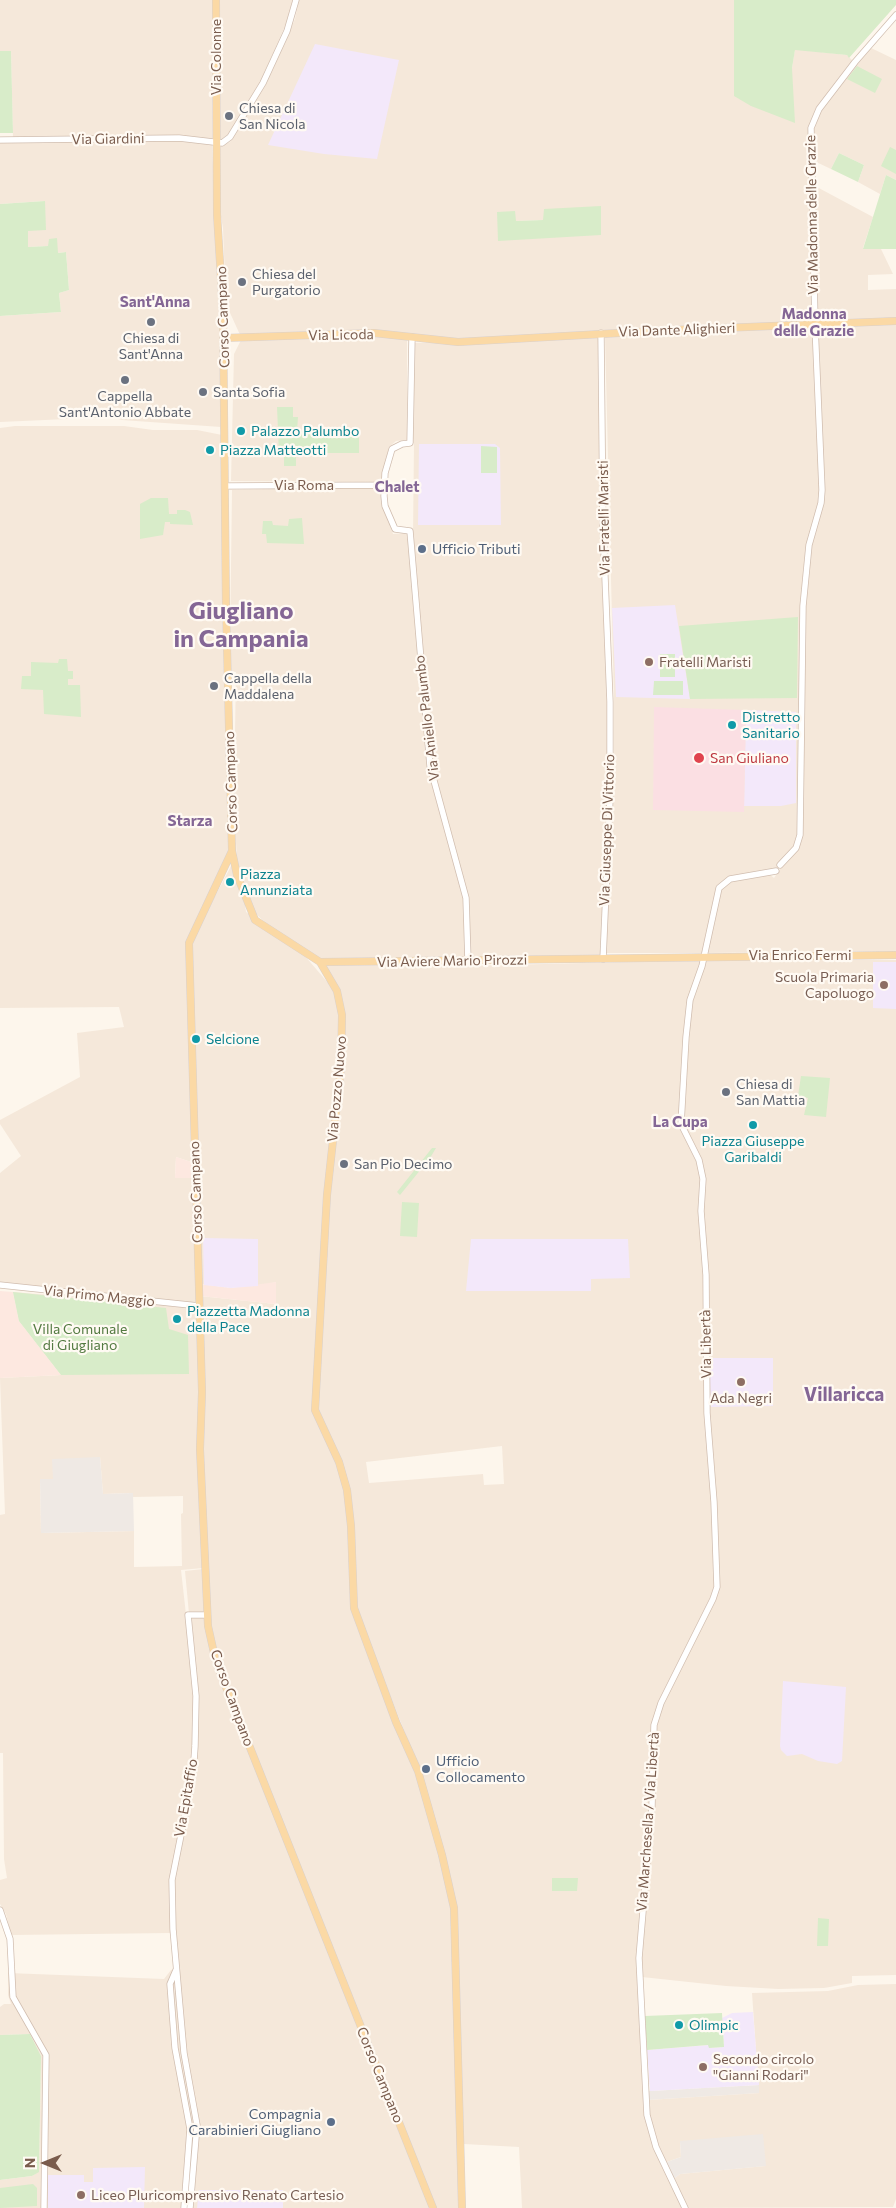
<!DOCTYPE html>
<html>
<head>
<meta charset="utf-8">
<style>
  body { margin:0 }
  #map { position:relative; width:896px; height:2208px; overflow:hidden; background:#fdf6ec; font-family:Commissioner,sans-serif }
  canvas { display:block }
  .north { position:absolute; left:20px; top:2138px; width:50px; height:50px; -webkit-text-stroke:4px #fffaf3; paint-order:stroke; rotate:270deg; font-size:14px; font-weight:700; line-height:20px; text-align:center; color:#7a5c4d }
  .north::after { content:''; display:block; margin:auto; width:18px; height:22px; background:#7a5c4d; clip-path:polygon(50% 0,100% 100%,50% 72%,0 100%) }
</style>
</head>
<body>
<div id="map">
<canvas width="896" height="2208"></canvas>
<div class="north">N</div>
</div>
<script>
const ctx = document.querySelector('canvas').getContext('2d');
ctx.lineJoin = 'round';
function fill(path, color) { ctx.fillStyle = color; ctx.fill(path, 'evenodd'); }
const toPath = rows => new Path2D(rows.map(r => 'M' + r).join(''));
function strokePath(path, color, width, dash) { ctx.strokeStyle = color; ctx.lineWidth = width; ctx.lineCap = dash ? 'butt' : 'round'; ctx.setLineDash(dash || []); ctx.stroke(path); }
function drawText(font, color, halo, rows, align = 'center') {
  ctx.font = font + ' Commissioner,sans-serif'; ctx.lineWidth = 4.5; ctx.setLineDash([]); ctx.textBaseline = 'middle'; ctx.strokeStyle = halo; ctx.fillStyle = color; for (const [text, x, y, turn = 0] of rows) {
    ctx.save(); ctx.translate(x, y); ctx.rotate((+turn || 0) * Math.PI / 180); ctx.textAlign = isNaN(turn) ? turn : align; if (halo) ctx.strokeText(text, 0, 0); ctx.fillText(text, 0, 0); ctx.restore();
  }
}
const residential = toPath([
  [0,0,214,0,213,138,13,138,11,51,0,51],
  [219,0,293,0,290,21,286,24,259,85,234,129,221,140,218,140],
  [299,0,734,0,734,96,792,68,795,49,847,55,853,61,818,108,809,126,813,324,460,340,374,331,241,337,226,304,223,228,220,211,221,146,230,142,284,44,295,19],
  [544,210,600,235,515,221,544,220],
  [869,47,896,60,896,180,886,175,880,194,858,182,864,165,839,153,831,169,812,160,811,137,819,112],
  [197,140,212,145,220,313,221,427,122,420,112,417,0,422,0,316,61,312,59,293,69,290,66,252,58,253,49,246,28,247,27,231,44,201,0,204,0,141],
  [815,186,873,217,863,248,881,249,893,274,868,275,868,290,896,289,896,320,816,323],
  [896,323,896,951,706,953,718,891,728,882,768,873,774,878,801,839,805,606,812,545,823,502,816,326],
  [813,327,820,488,819,503,806,545,803,574,799,835,795,847,776,870,729,877,719,884,716,890,703,953,606,953,614,787,614,700,605,336],
  [379,335,407,338,407,440,396,441,389,447,381,482,231,481,234,354,241,340],
  [599,336,601,532,607,706,607,801,600,956,469,960,468,897,432,765,413,535,414,443,412,443,414,343],
  [15,426,124,426,153,430,197,430,222,435,222,601,229,851,187,942,194,1163,176,1157,175,1178,194,1178,197,1304,0,1284,0,1173,21,1156,0,1124,0,1120,80,1077,77,1033,124,1027,119,1007,0,1008,0,428],
  [378,486,393,534,408,533,429,767,464,899,466,960,321,961,270,927,255,913,237,865,234,793,236,672,230,671,230,643,232,490],
  [231,866,244,897,246,912,305,956,335,991,341,1032,314,1411,337,1463,345,1490,349,1527,351,1609,416,1771,440,1855,452,1908,459,2208,435,2208,219,1666,209,1625,201,1449,200,1296,276,1304,276,1282,258,1286,200,1284,190,944],
  [705,958,896,960,896,1975,852,1976,852,1983,824,1988,778,1989,726,1986,642,1977,641,1959,655,1734,659,1713,718,1588,709,1414,703,1210,704,1180,682,1124,693,992],
  [701,960,692,987,679,1122,700,1169,715,1587,652,1724,650,1765,652,1806,647,1826,639,1930,646,2114,654,2147,683,2208,522,2208,519,2147,464,2144,456,1908,420,1770,355,1608,348,1491,317,1410,328,1196,344,1015,322,963,466,966],
  [502,1446,504,1484,484,1485,483,1474,369,1483,366,1462],
  [13,1292,197,1307,203,1568,181,1570,195,1695,190,1777,169,1880,171,1933,11,1935,6,1914,0,1904,0,1880,7,1878,4,1859,3,1753,0,1753,0,1515,5,1514,0,1378,61,1375,19,1321],
  [100,1457,103,1494,133,1493,133,1497,183,1496,183,1513,181,1514,182,1566,134,1567,134,1531,41,1533,40,1479,53,1479],
  [203,1569,206,1625,265,1794,429,2208,0,2208,0,2180,32,2176,39,2171,41,2056,30,2034,0,2035,0,2007,4,2004,11,2004,8,1995,8,1973,164,1979,171,1970,178,1969,173,1880,195,1775,198,1747,197,1699,185,1571],
  [896,1984,896,2199,893,2207,687,2208,672,2180,680,2174,765,2166,680,2142,681,2157,664,2163,652,2132,647,2100,759,2093,752,1993,828,1991,858,1985]
]);
const commercial = toPath([
  [176,1157,194,1163,194,1178,175,1178],
  [276,1282,276,1304,200,1296,200,1284,231,1288],
  [0,1291,13,1292,19,1321,61,1375,0,1378]
]);
const industrial = toPath([
  [100,1457,103,1494,133,1493,134,1531,41,1533,40,1479,53,1479,52,1459],
  [759,2085,759,2093,647,2100,647,2092,650,2091],
  [763,2134,766,2166,680,2174,672,2180,664,2163,681,2157,680,2141]
]);
const education = toPath([
  [315,44,399,60,377,159,324,154,268,145],
  [419,444,495,444,500,448,501,525,418,525],
  [675,605,690,699,616,697,612,608],
  [746,710,796,712,796,803,781,806,744,806],
  [873,962,896,962,896,1009,873,1008],
  [203,1238,258,1239,258,1286,231,1288,204,1285],
  [471,1239,628,1239,630,1278,591,1279,591,1291,466,1291],
  [709,1358,773,1358,773,1406,711,1407],
  [783,1681,846,1687,842,1761,837,1764,818,1761,802,1754,787,1756,781,1750,780,1746],
  [753,2012,759,2085,650,2091,647,2050,709,2045,709,2048,724,2047,722,2018,732,2013],
  [145,2167,144,2208,48,2208,48,2175,84,2175,84,2182,93,2182,93,2168],
  [199,2190,283,2190,283,2208,197,2208]
]);
const medical = toPath([
  [654,707,746,710,744,812,653,810]
]);
const green = toPath([
  [734,0,896,0,896,5,849,58,847,55,795,50,792,68,795,123,751,106,734,96],
  [0,51,11,51,13,133,0,133],
  [857,66,882,79,875,93,847,79],
  [890,147,896,150,896,174,881,166],
  [839,153,864,165,858,182,831,169],
  [886,175,896,180,896,249,863,249],
  [45,201,46,230,28,231,28,247,48,246,49,239,57,238,58,253,66,252,69,290,59,293,61,312,0,316,0,204],
  [601,206,601,235,498,241,497,212,515,211,516,221,543,220,544,209],
  [277,407,293,407,293,417,298,417,297,431,306,431,307,434,359,435,359,453,296,453,296,466,284,466,284,454,279,454],
  [481,446,497,447,497,473,481,473],
  [151,498,168,498,169,514,177,514,177,510,185,510,190,512,193,525,170,524,170,522,165,522,163,535,140,539,140,504],
  [302,518,304,544,267,543,266,534,262,534,263,521,272,521,273,525,288,526,289,519],
  [798,617,797,698,690,699,679,626],
  [660,654,675,654,675,677,660,677],
  [59,659,67,659,68,671,73,671,73,679,68,679,68,685,80,685,81,717,44,714,43,690,21,689,22,676,31,676,31,662,58,663],
  [654,681,683,681,683,695,653,695],
  [801,1076,830,1078,826,1117,804,1115,808,1098,798,1096],
  [432,1148,436,1148,430,1158,400,1195,397,1192],
  [402,1202,419,1203,417,1237,400,1236],
  [13,1292,166,1308,169,1329,188,1335,189,1374,61,1375,19,1321],
  [552,1878,578,1878,577,1891,552,1891],
  [818,1918,829,1919,828,1946,817,1946],
  [722,2013,724,2047,709,2048,708,2045,647,2050,645,2016],
  [30,2034,41,2056,39,2172,32,2176,0,2180,0,2035],
  [33,2184,37,2188,37,2206,0,2208,0,2188]
]);
const minor = toPath([
  [0,140,179,138,222,143,230,137,263,83,287,31,296,0],
  [601,333,603,527,610,702,610,799,603,959],
  [412,337,410,443,402,444,392,449,385,473,384,496,385,506,395,529,410,531,430,766,466,898,468,961],
  [226,486,383,485],
  [780,865,796,848,800,835,803,606,809,545,821,503,822,490,815,325,811,128,819,109,855,62,896,15],
  [0,1285,199,1306],
  [0,1910,10,1939,13,1997,46,2055,44,2208],
  [176,1970,170,1984,175,2048,190,2129,184,2208],
  [190,2208,197,2125,184,2053,173,1929,172,1880,193,1775,195,1746,196,1696,188,1615,207,1615],
  [685,2208,656,2147,647,2115,639,1958,652,1806,654,1725,661,1703,713,1599,717,1587,714,1502,707,1413,706,1275,701,1211,703,1179,699,1160,681,1124,686,1037,690,1000,702,966,719,888,730,879,776,871]
]);
const major = toPath([
  [216,0,217,214,223,311,226,606,232,851,189,943,202,1392,200,1449,208,1626,216,1662,433,2208],
  [224,338,374,333,458,342,673,330,896,321],
  [232,851,237,875,255,920,320,962,337,991,342,1015,341,1067,327,1195,315,1410,339,1462,347,1490,351,1526,354,1608,396,1722,418,1771,442,1855,454,1908,462,2208],
  [320,962,896,955]
]);
const markers = [
  [229,116,5,"#6b7280"],
  [242,282,5,"#6b7280"],
  [151,322,5,"#6b7280"],
  [125,380,5,"#6b7280"],
  [203,392,5,"#6b7280"],
  [241,431,5,"#0f9aa8"],
  [210,450,5,"#0f9aa8"],
  [422,549,5,"#5c6f8a"],
  [649,662,5,"#8d6e63"],
  [214,686,5,"#6b7280"],
  [732,725,5,"#0f9aa8"],
  [699,758,6,"#e0444e"],
  [230,882,5,"#0f9aa8"],
  [884,985,5,"#8d6e63"],
  [196,1039,5,"#0f9aa8"],
  [726,1092,5,"#6b7280"],
  [753,1125,5,"#0f9aa8"],
  [344,1164,5,"#6b7280"],
  [177,1319,5,"#0f9aa8"],
  [741,1382,5,"#8d6e63"],
  [426,1769,5,"#5c6f8a"],
  [679,2025,5,"#0f9aa8"],
  [703,2067,5,"#8d6e63"],
  [331,2122,5,"#5c6f8a"],
  [81,2195,5,"#8d6e63"]
];
const streetNames = [
  ["Via Colonne",216,57,-90],
  ["Via Giardini",108,139,-1],
  ["Via Madonna delle Grazie",812,215,-91],
  ["Corso Campano",223,317,-92],
  ["Via Dante Alighieri",677,330,-2],
  ["Via Licoda",341,335,-1],
  ["Via Roma",304,485],
  ["Via Fratelli Maristi",604,518,-91],
  ["Via Aniello Palumbo",427,718,-97],
  ["Corso Campano",231,782,-92],
  ["Via Giuseppe Di Vittorio",607,830,-88],
  ["Via Enrico Fermi",800,955],
  ["Via Aviere Mario Pirozzi",452,961,-1],
  ["Via Pozzo Nuovo",337,1089,-85],
  ["Corso Campano",196,1192,-92],
  ["Via Primo Maggio",99,1296,6],
  ["Via Libertà",706,1344,-91],
  ["Corso Campano",232,1698,70],
  ["Via Epitaffio",186,1798,-80],
  ["Via Marchesella / Via Libertà",648,1822,-86],
  ["Corso Campano",380,2075,68]
];
const worshipNames = [
  ["Chiesa di",239,108],
  ["San Nicola",239,124],
  ["Chiesa del",252,274],
  ["Purgatorio",252,290],
  ["Chiesa di",151,338,"center"],
  ["Sant'Anna",151,354,"center"],
  ["Santa Sofia",213,392],
  ["Cappella",125,396,"center"],
  ["Sant'Antonio Abbate",125,412,"center"],
  ["Cappella della",224,678],
  ["Maddalena",224,694],
  ["Chiesa di",736,1084],
  ["San Mattia",736,1100],
  ["San Pio Decimo",354,1164]
];
const cultureNames = [
  ["Palazzo Palumbo",251,431],
  ["Piazza Matteotti",220,450],
  ["Distretto",742,717],
  ["Sanitario",742,733],
  ["Piazza",240,874],
  ["Annunziata",240,890],
  ["Selcione",206,1039],
  ["Piazza Giuseppe",753,1141,"center"],
  ["Garibaldi",753,1157,"center"],
  ["Piazzetta Madonna",187,1311],
  ["della Pace",187,1327],
  ["Olimpic",689,2025]
];
const serviceNames = [
  ["Ufficio Tributi",432,549],
  ["Ufficio",436,1761],
  ["Collocamento",436,1777],
  ["Compagnia",321,2114,"right"],
  ["Carabinieri Giugliano",321,2130,"right"]
];
const educationNames = [
  ["Fratelli Maristi",659,662],
  ["Scuola Primaria",874,977,"right"],
  ["Capoluogo",874,993,"right"],
  ["Ada Negri",741,1398,"center"],
  ["Secondo circolo",713,2059],
  ["\"Gianni Rodari\"",713,2075],
  ["Liceo Pluricomprensivo Renato Cartesio",91,2195]
];
const healthNames = [
  ["San Giuliano",710,758]
];
const parkNames = [
  ["Villa Comunale",80,1329],
  ["di Giugliano",80,1345]
];
const neighbourhoodNames = [
  ["Sant'Anna",155,302],
  ["Madonna",814,314],
  ["delle Grazie",814,331],
  ["Chalet",397,487],
  ["Starza",190,821],
  ["La Cupa",680,1122]
];
const districtNames = [
  ["Villaricca",844,1395]
];
const townNames = [
  ["Giugliano",241,611],
  ["in Campania",241,639]
];
fill(residential, '#f5e8da');
fill(commercial, '#fde8e0');
fill(industrial, '#efe9e4');
fill(education, '#f3e8fa');
fill(medical, '#fbdfe3');
fill(green, '#d8ecc9');
strokePath(minor, '#d1beb0', 7);
strokePath(major, '#dad1cd', 8);
strokePath(minor, '#fff', 5.5);
strokePath(major, '#fbd9a5', 7);
for (const [x, y, r, color] of markers) { const dot = new Path2D(); dot.arc(x, y, r, 0, 2 * Math.PI); ctx.fillStyle = color; ctx.fill(dot); strokePath(dot, '#fffaf3', 2); }
drawText('14px', '#7a5c4d', '#fffaf3', streetNames);
drawText('14px', '#5b616d', '#fffaf3', worshipNames, 'left');
drawText('14px', '#0d838f', '#fffaf3', cultureNames, 'left');
drawText('14px', '#4e5e75', '#fffaf3', serviceNames, 'left');
drawText('14px', '#785e54', '#fffaf3', educationNames, 'left');
drawText('14px', '#be3a42', '#fffaf3', healthNames, 'left');
drawText('14px', '#537a41', '#fffaf3', parkNames);
drawText('bold 15px', '#846695', '#fffaf3', neighbourhoodNames);
drawText('bold 19px', '#846695', '#fffaf3', districtNames);
drawText('bold 24px', '#846695', '#fffaf3', townNames);
</script>
</body>
</html>
